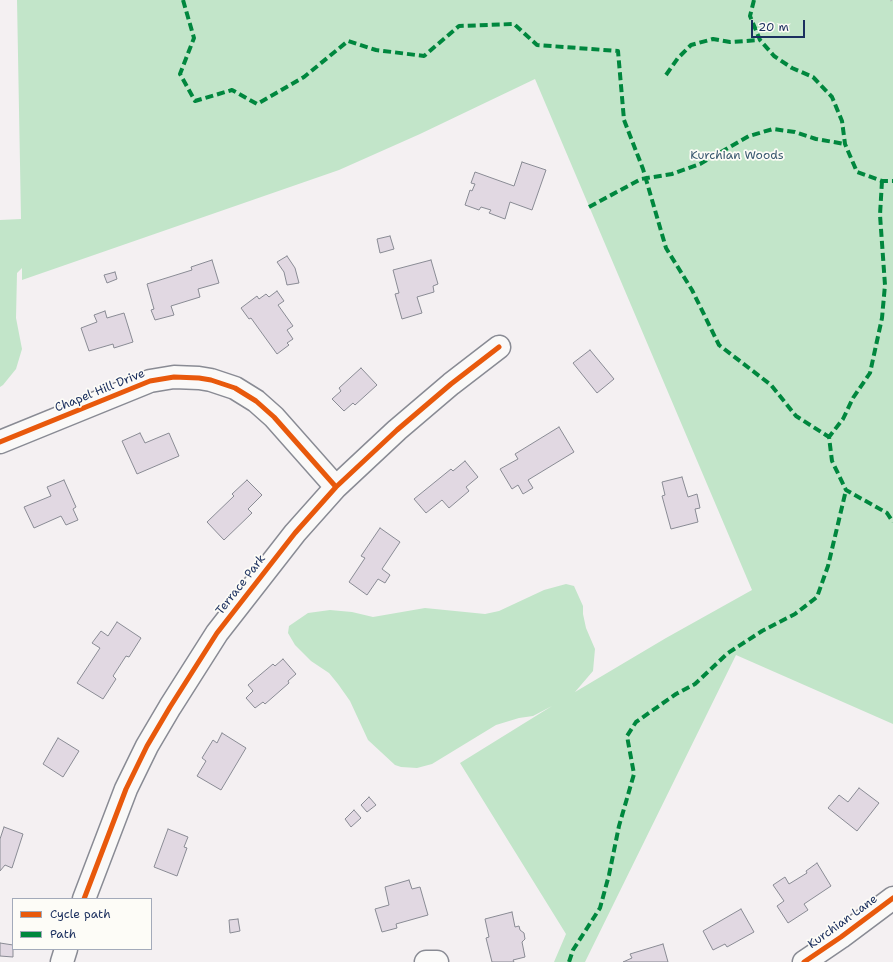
<!DOCTYPE html>
<html>
<head>
<meta charset="utf-8">
<style>
  body { margin:0 }
  #map { position:relative; width:893px; height:962px; overflow:hidden; background:#f4f0f2; font-family:"Shantell Sans",sans-serif }
  canvas { display:block }
  .legend { position:absolute; left:12px; top:898px; width:140px; height:52px; box-sizing:border-box; background:#fdfcf7; border:1px solid #a3aaba; margin:0; padding:5px 7px; list-style:none; font-size:12px; color:#1b2f5e }
  .legend li { display:flex; align-items:center; gap:8px; height:20px }
  .legend b { width:20px; border:1px solid #a3aaba }
  .scale { position:absolute; left:751px; top:20px; width:54px; height:18px; box-sizing:border-box; border:2px solid #1b2f5e; border-top:0; padding-left:5px; font-size:12px; line-height:14px; white-space:nowrap; color:#1b2f5e; -webkit-text-stroke:3px #fdfcf7; paint-order:stroke }
</style>
</head>
<body>
<div id="map">
<canvas width="893" height="962"></canvas>
<ul class="legend">
<li><b style="height:5px;background:#e8590c"></b>Cycle path</li>
<li><b style="height:5px;background:#00873e"></b>Path</li>
</ul>
<div class="scale">20 m</div>
</div>
<script>
const ctx = document.querySelector('canvas').getContext('2d');
ctx.lineJoin = 'round';
function fill(path, color) { ctx.fillStyle = color; ctx.fill(path, 'evenodd'); }
const toPath = rows => new Path2D(rows.map(r => 'M' + r).join(''));
function strokePath(path, color, width, dash) { ctx.strokeStyle = color; ctx.lineWidth = width; ctx.lineCap = dash ? 'butt' : 'round'; ctx.setLineDash(dash || []); ctx.stroke(path); }
function drawText(font, color, halo, rows, align = 'center') {
  ctx.font = font + ' "Shantell Sans",sans-serif'; ctx.lineWidth = 3.5; ctx.setLineDash([]); ctx.textBaseline = 'middle'; ctx.strokeStyle = halo; ctx.fillStyle = color; for (const [text, x, y, turn = 0] of rows) {
    ctx.save(); ctx.translate(x, y); ctx.rotate((+turn || 0) * Math.PI / 180); ctx.textAlign = isNaN(turn) ? turn : align; if (halo) ctx.strokeText(text, 0, 0); ctx.fillText(text, 0, 0); ctx.restore();
  }
}
const green = toPath([
  [17,0,893,0,893,724,736,655,585,962,554,962,566,934,460,763,552,706,533,716,519,718,496,725,432,764,417,768,401,767,395,765,368,740,350,701,338,684,329,673,311,661,295,645,288,633,289,626,308,613,330,610,352,612,373,617,425,608,485,614,499,611,544,590,566,584,574,586,583,606,583,614,586,628,595,649,593,671,575,692,666,638,752,590,535,79,420,134,339,170,22,280,22,268,17,273,16,318,22,349,16,369,3,385,0,387,0,220,21,219]
]);
const building = toPath([
  [522,162,546,170,532,210,510,202,505,219,489,213,491,210,481,207,479,210,465,205,470,190,472,191,475,184,471,183,475,172,514,186,522,162],
  [390,236,394,249,380,253,377,239,390,236],
  [287,256,295,268,299,283,287,285,284,272,277,262,287,256],
  [212,260,219,283,198,289,200,297,171,306,174,315,155,320,151,310,154,309,147,284,192,270,191,267,212,260],
  [431,260,438,284,433,286,434,292,417,297,422,313,402,319,395,294,399,293,393,270,431,260],
  [115,272,117,279,107,283,104,275,115,272],
  [277,291,284,301,278,305,293,326,287,330,293,339,287,343,289,345,277,354,251,318,249,319,241,308,257,296,259,299,266,294,269,297,277,291],
  [105,311,107,318,124,313,133,342,114,348,113,344,89,351,81,328,97,322,94,315,105,311],
  [590,350,614,379,597,393,573,363,590,350],
  [361,368,377,385,355,405,353,403,344,411,332,399,341,391,339,388,361,368],
  [559,427,574,452,528,480,533,488,523,494,518,485,512,489,500,469,518,459,515,454,559,427],
  [140,433,145,443,169,433,179,456,137,474,122,441,140,433],
  [465,461,478,477,466,487,469,491,449,508,442,500,426,513,414,499,451,469,453,471,465,461],
  [682,477,688,497,697,494,700,508,695,509,698,522,671,529,662,496,665,495,662,482,682,477],
  [64,480,76,507,73,509,78,520,66,525,61,516,34,528,24,507,51,496,47,487,64,480],
  [247,480,262,495,248,509,252,513,224,540,207,522,234,496,232,494,247,480],
  [380,528,400,542,382,569,390,575,385,583,378,579,367,595,349,582,365,558,361,556,380,528],
  [117,622,141,638,129,657,126,656,113,676,116,679,103,699,77,683,100,648,92,643,101,631,108,636,117,622],
  [283,659,296,674,288,681,289,683,265,704,263,702,255,708,246,698,253,691,248,685,273,664,275,666,283,659],
  [222,733,246,748,221,790,197,776,206,761,202,758,213,740,217,743,222,733],
  [58,738,79,751,63,777,43,764,58,738],
  [859,788,879,803,857,831,828,808,839,795,848,802,859,788],
  [369,797,376,805,367,812,361,805,369,797],
  [354,810,361,818,351,827,345,819,354,810],
  [4,827,23,834,12,868,5,865,0,871,0,839,4,827],
  [168,829,188,837,184,847,187,848,177,876,154,867,168,829],
  [817,863,831,886,804,904,808,910,788,923,777,906,784,901,773,885,785,877,789,884,807,873,806,871,817,863],
  [409,880,412,889,420,887,428,915,396,924,397,928,382,932,375,909,389,905,385,887,409,880],
  [741,909,754,932,727,947,725,944,713,950,703,931,741,909],
  [512,912,515,927,519,926,520,930,524,933,525,939,522,942,525,957,513,960,514,962,492,962,486,938,489,937,485,919,512,912],
  [238,919,240,931,230,933,229,920,238,919],
  [0,943,13,945,13,957,0,956,0,943],
  [663,944,668,962,623,962,632,958,630,954,663,944]
]);
const path = toPath([
  [891,0,893,2]
]);
const minor = toPath([
  [0,442,150,381,174,377,199,378,211,380,235,388,256,401,274,417,336,487],
  [84,899,126,789,147,746,170,707,217,633,295,533,336,487,397,430,451,384,499,347],
  [62,962,66,949],
  [426,962,437,962],
  [804,962,841,937,893,898]
]);
const quiet = toPath([
  [183,0,194,38,180,74,195,101,232,90,257,104,304,77,348,41,376,50,424,56,459,26,514,24,537,45,618,51,624,120,643,169,666,248,692,290,719,345,771,385,796,416,829,437],
  [754,0,750,16,760,40,774,56,792,68,813,77,832,97,842,121,845,144,857,172,882,181,893,181],
  [666,75,678,58,691,45,713,39,730,42,760,40],
  [882,181,880,215,885,285,882,318,870,373,853,398,843,419,829,437,832,461,846,490,887,513,893,522],
  [589,207,641,179,672,174,700,164,749,136,773,129,795,132,816,139,845,144],
  [569,962,573,950,600,908,609,875,619,826,634,774,627,736,636,722,676,694,695,684,728,653,762,631,795,614,817,597,828,566,846,490]
]);
const cycleway = toPath([
  [0,442,150,381,174,377,199,378,211,380,235,388,256,401,274,417,336,487],
  [84,899,126,789,147,746,170,707,217,633,295,533,336,487,397,430,451,384,499,347],
  [804,962,841,937,893,898]
]);
const parkNames = [
  ["Kurchian Woods",737,156]
];
const streetNames = [
  ["Chapel Hill Drive",100,391,-22],
  ["Terrace Park",241,585,-52],
  ["Kurchian Lane",843,922,-36]
];
fill(green, '#c2e5c9');
fill(building, '#e1d8e2');
strokePath(building, '#898b94', 1);
strokePath(minor, '#898b94', 25);
strokePath(path, '#b5b7bc', 2.5, [1, 3]);
strokePath(minor, '#faf9f8', 22);
strokePath(quiet, '#00873e', 4, [8, 4]);
strokePath(cycleway, '#e8590c', 5);
drawText('12px', '#3b5a70', '#fdfcf7', parkNames);
drawText('12px', '#1b2f5e', '#fdfcf7', streetNames);
</script>
</body>
</html>
